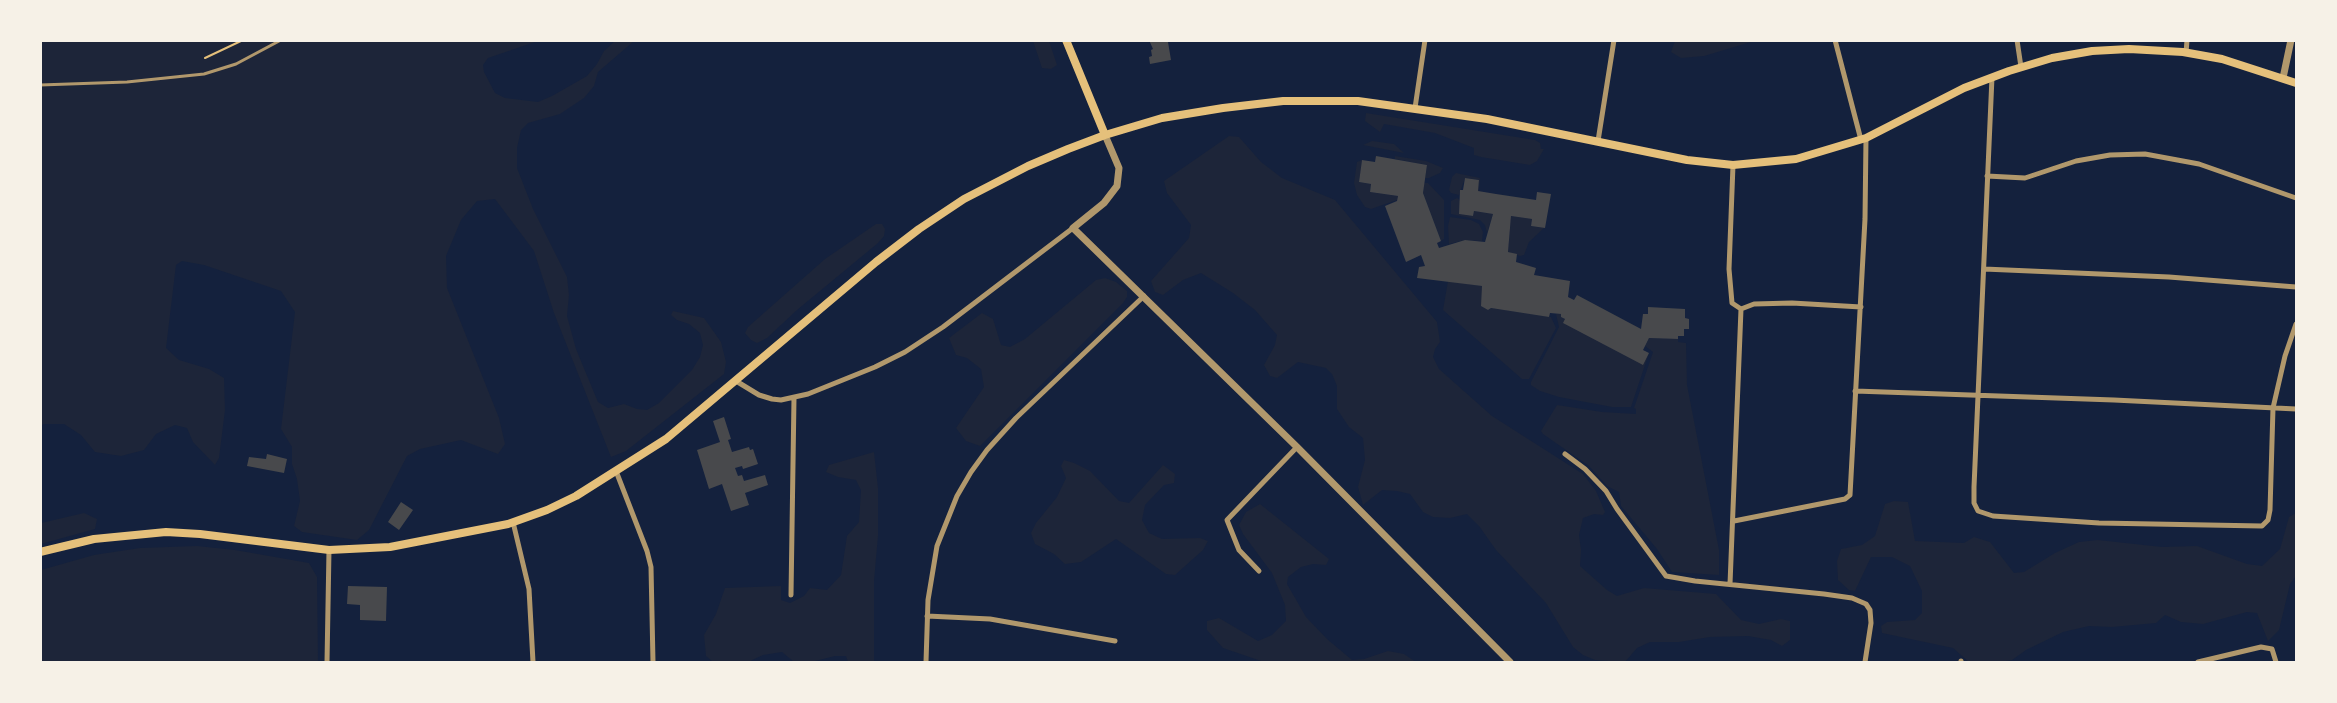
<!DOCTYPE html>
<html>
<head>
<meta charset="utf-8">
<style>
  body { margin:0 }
  #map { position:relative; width:2337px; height:703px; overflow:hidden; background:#14213d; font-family:"IBM Plex Sans",sans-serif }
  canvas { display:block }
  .frame { position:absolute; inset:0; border:42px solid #f6f1e7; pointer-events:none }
</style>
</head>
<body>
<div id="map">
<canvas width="2337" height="703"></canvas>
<div class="frame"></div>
</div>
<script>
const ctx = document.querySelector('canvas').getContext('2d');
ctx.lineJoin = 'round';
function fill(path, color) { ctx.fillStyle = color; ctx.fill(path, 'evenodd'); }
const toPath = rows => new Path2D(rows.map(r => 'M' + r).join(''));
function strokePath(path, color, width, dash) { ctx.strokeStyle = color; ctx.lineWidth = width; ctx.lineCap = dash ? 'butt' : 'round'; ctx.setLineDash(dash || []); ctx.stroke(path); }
const green = toPath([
  [40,41,538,41,488,58,483,65,484,72,495,93,505,98,538,102,552,96,587,76,597,64,604,51,615,41,634,41,598,72,594,86,584,98,560,114,528,123,521,130,517,148,517,168,533,209,567,277,569,295,567,316,576,349,598,402,608,408,624,404,637,409,647,410,659,403,692,370,700,357,703,345,700,333,689,324,677,320,671,315,673,311,704,318,721,342,726,362,724,374,626,451,611,457,554,313,534,251,495,199,477,201,461,220,446,256,447,288,499,418,505,444,498,454,461,440,420,449,407,456,369,530,357,540,302,532,294,526,300,501,297,479,292,464,292,447,281,429,295,312,281,291,204,265,182,261,176,265,166,348,179,360,209,369,224,378,225,410,219,458,215,465,193,442,187,428,175,425,156,434,144,450,121,456,95,452,81,435,64,424,43,424,41,427],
  [1033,41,1049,41,1057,65,1051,69,1042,68],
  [1675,41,1675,40,1754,41,1704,56,1681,58,1671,52],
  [1366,113,1535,140,1540,143,1541,149,1544,149,1537,161,1530,165,1481,157,1474,155,1474,148,1435,133,1384,124,1380,132,1365,121],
  [1229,136,1239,137,1261,162,1282,178,1335,200,1437,322,1440,342,1435,349,1433,357,1439,369,1492,416,1583,474,1596,491,1605,512,1603,515,1594,514,1583,518,1579,535,1581,550,1580,566,1607,590,1617,596,1644,588,1716,594,1741,620,1759,624,1781,619,1790,621,1790,640,1782,646,1771,640,1748,636,1710,637,1679,642,1650,642,1637,648,1625,662,1595,660,1583,655,1573,647,1546,603,1496,550,1479,526,1467,514,1450,518,1433,517,1423,512,1410,494,1397,491,1382,490,1363,505,1358,487,1365,460,1363,438,1349,427,1337,409,1337,386,1332,374,1326,368,1298,362,1277,378,1270,376,1264,365,1275,345,1277,335,1255,310,1233,293,1201,273,1183,280,1163,295,1155,292,1151,281,1189,238,1191,225,1167,193,1164,181],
  [1372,141,1394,144,1404,153,1363,145],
  [1395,156,1426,161,1443,168,1440,173,1429,178,1425,178,1427,165,1395,159],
  [1362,160,1359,182,1371,184,1370,192,1398,196,1397,200,1371,209,1365,207,1357,195,1354,183,1357,162],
  [1456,173,1480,178,1479,191,1478,191,1479,180,1465,178,1459,195,1451,193,1449,190,1452,177],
  [1424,183,1428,183,1444,200,1444,239,1441,241,1423,193],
  [1457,198,1461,201,1459,214,1473,216,1474,211,1493,214,1487,233,1485,225,1480,220,1451,214,1451,201],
  [1511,216,1532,219,1531,226,1544,228,1529,242,1524,255,1520,256,1508,252],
  [1450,217,1471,220,1479,224,1483,232,1482,241,1465,240,1449,244,1448,226],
  [876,224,882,224,885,229,884,236,878,243,797,310,767,338,757,343,751,340,745,333,748,327,825,259],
  [1105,278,1116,282,1127,291,1127,297,1123,303,980,446,966,441,956,428,984,387,981,369,967,358,956,355,949,338,982,313,993,319,1001,345,1010,347,1025,339,1096,280],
  [1448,281,1482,286,1485,307,1488,310,1491,308,1551,317,1556,328,1529,379,1522,379,1443,310],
  [1556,314,1561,314,1561,317,1643,364,1649,353,1631,407,1612,407,1559,397,1540,391,1531,385,1531,382,1559,327],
  [1649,338,1678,339,1678,342,1686,343,1687,385,1719,550,1719,575,1672,572,1657,549,1621,506,1619,492,1607,486,1589,466,1543,434,1541,431,1557,405,1602,412,1636,414,1636,409,1634,408,1653,352,1645,346],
  [874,452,878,488,878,536,874,581,874,662,848,662,846,656,835,656,811,662,794,662,782,652,763,655,748,662,713,662,706,656,704,635,716,614,725,588,781,586,781,600,790,603,804,596,810,588,827,590,841,575,847,536,859,522,861,490,856,480,838,477,826,472,829,465],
  [1064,460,1074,463,1090,471,1119,501,1129,503,1163,465,1175,474,1174,483,1164,485,1145,505,1142,520,1149,533,1162,539,1200,538,1208,541,1203,550,1175,575,1166,574,1116,539,1081,562,1065,564,1054,554,1035,544,1031,533,1036,523,1057,497,1066,478,1061,466],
  [1894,501,1908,502,1915,541,1964,543,1974,537,1990,542,2014,573,2024,572,2055,553,2079,542,2098,540,2162,547,2197,546,2247,564,2262,566,2280,549,2289,517,2296,513,2296,576,2290,584,2279,630,2268,641,2257,613,2247,612,2203,624,2181,622,2165,615,2156,623,2112,627,2089,626,2063,632,2026,650,2012,660,2001,662,1969,662,1953,648,1882,633,1881,626,1887,622,1915,620,1922,613,1922,591,1910,566,1892,557,1871,557,1855,591,1849,590,1838,580,1837,561,1841,549,1862,545,1875,536,1885,504],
  [1260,504,1329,559,1326,565,1313,564,1301,567,1288,577,1287,584,1306,617,1327,639,1352,660,1364,659,1388,651,1404,654,1416,662,1264,662,1223,648,1207,630,1207,621,1219,618,1258,641,1272,635,1286,621,1285,605,1272,573,1243,534,1239,525,1246,512],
  [84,513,97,519,95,529,41,544,41,523],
  [197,546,235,550,309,563,317,577,318,662,41,662,41,570,94,555,140,548]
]);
const building = toPath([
  [1149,40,1168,42,1171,60,1150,64,1149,57,1152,56,1151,50,1153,49],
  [1376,156,1427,165,1423,193,1441,241,1437,243,1439,248,1465,240,1485,242,1493,214,1474,211,1473,216,1459,214,1460,190,1463,190,1465,178,1479,180,1478,191,1496,194,1536,200,1537,192,1551,194,1545,228,1531,226,1532,219,1511,216,1508,252,1517,254,1516,262,1536,268,1534,275,1570,281,1568,297,1574,300,1577,295,1641,329,1643,314,1648,314,1648,307,1685,309,1685,318,1689,319,1689,329,1684,329,1684,336,1678,336,1678,339,1649,338,1643,350,1649,353,1643,365,1563,323,1565,319,1561,317,1561,314,1550,313,1549,317,1491,308,1488,310,1481,306,1482,286,1417,278,1419,267,1425,266,1421,255,1406,262,1385,206,1397,201,1398,196,1370,192,1371,184,1359,182,1362,160,1375,162],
  [724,417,731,439,728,440,732,452,749,447,750,450,753,449,758,464,743,469,742,466,735,468,738,476,742,475,744,481,765,475,768,485,745,493,749,505,731,511,722,484,709,489,697,450,720,442,713,421],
  [267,454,287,459,284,473,247,466,249,457,266,459],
  [401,502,413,510,399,530,388,522],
  [348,586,387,587,386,621,360,620,360,605,347,604]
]);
const path = toPath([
  [205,58,243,40]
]);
const service = toPath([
  [40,85,127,82,204,74,236,64,281,40]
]);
const minor = toPath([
  [1835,40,1861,140],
  [2017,40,2021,67],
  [2186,53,2187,40],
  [1992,77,1974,487,1974,503,1978,511,1993,516,2099,523,2262,526,2268,520,2270,510,2273,408,2285,356,2296,324],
  [1415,108,1425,40],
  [1598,141,1614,40],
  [1987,176,2025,178,2076,161,2110,155,2145,154,2199,164,2296,198],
  [1984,269,2169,277,2296,287],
  [1741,309,1754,304,1792,303,1861,307],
  [736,381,759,395,772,399,781,400,808,394,875,367,905,352,943,327,1073,228],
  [1855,391,2114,400,2296,409],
  [1565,454,1585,469,1606,491,1617,509,1666,576,1695,581,1824,594,1852,598,1866,604,1870,610,1871,623,1865,662],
  [616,471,647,551,651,567,653,662],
  [1734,521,1845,499,1850,495,1865,219,1866,138],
  [513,522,529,589,533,662],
  [1259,571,1239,550,1227,520,1297,447],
  [1730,584,1741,309,1732,303,1729,269,1733,165],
  [791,595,794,398],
  [927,616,990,619,1115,641],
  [327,662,329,550],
  [926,662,928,600,937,546,957,496,971,472,987,450,1016,418,1144,296],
  [1961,662,1961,661],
  [2198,662,2261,647,2272,649,2276,662]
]);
const tertiary = toPath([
  [2283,78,2291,40],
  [1105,135,1119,168,1117,186,1104,203,1073,228,1297,447,1510,662]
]);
const secondary = toPath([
  [1066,40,1105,135],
  [40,552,94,539,166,532,200,534,329,550,390,547,508,524,547,510,576,496,666,439,876,262,919,229,964,199,1028,166,1068,149,1105,135,1162,118,1223,108,1283,101,1358,101,1487,119,1687,160,1733,165,1796,159,1866,138,1964,88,2009,71,2052,58,2092,51,2129,49,2183,52,2222,59,2296,83]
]);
fill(green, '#1d2539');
fill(building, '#48494c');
strokePath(path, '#e5c07b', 2);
strokePath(service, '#b1986c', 3);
strokePath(minor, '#b1986c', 5);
strokePath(tertiary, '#b1986c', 7);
strokePath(secondary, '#e5c07b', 8);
</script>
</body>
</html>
